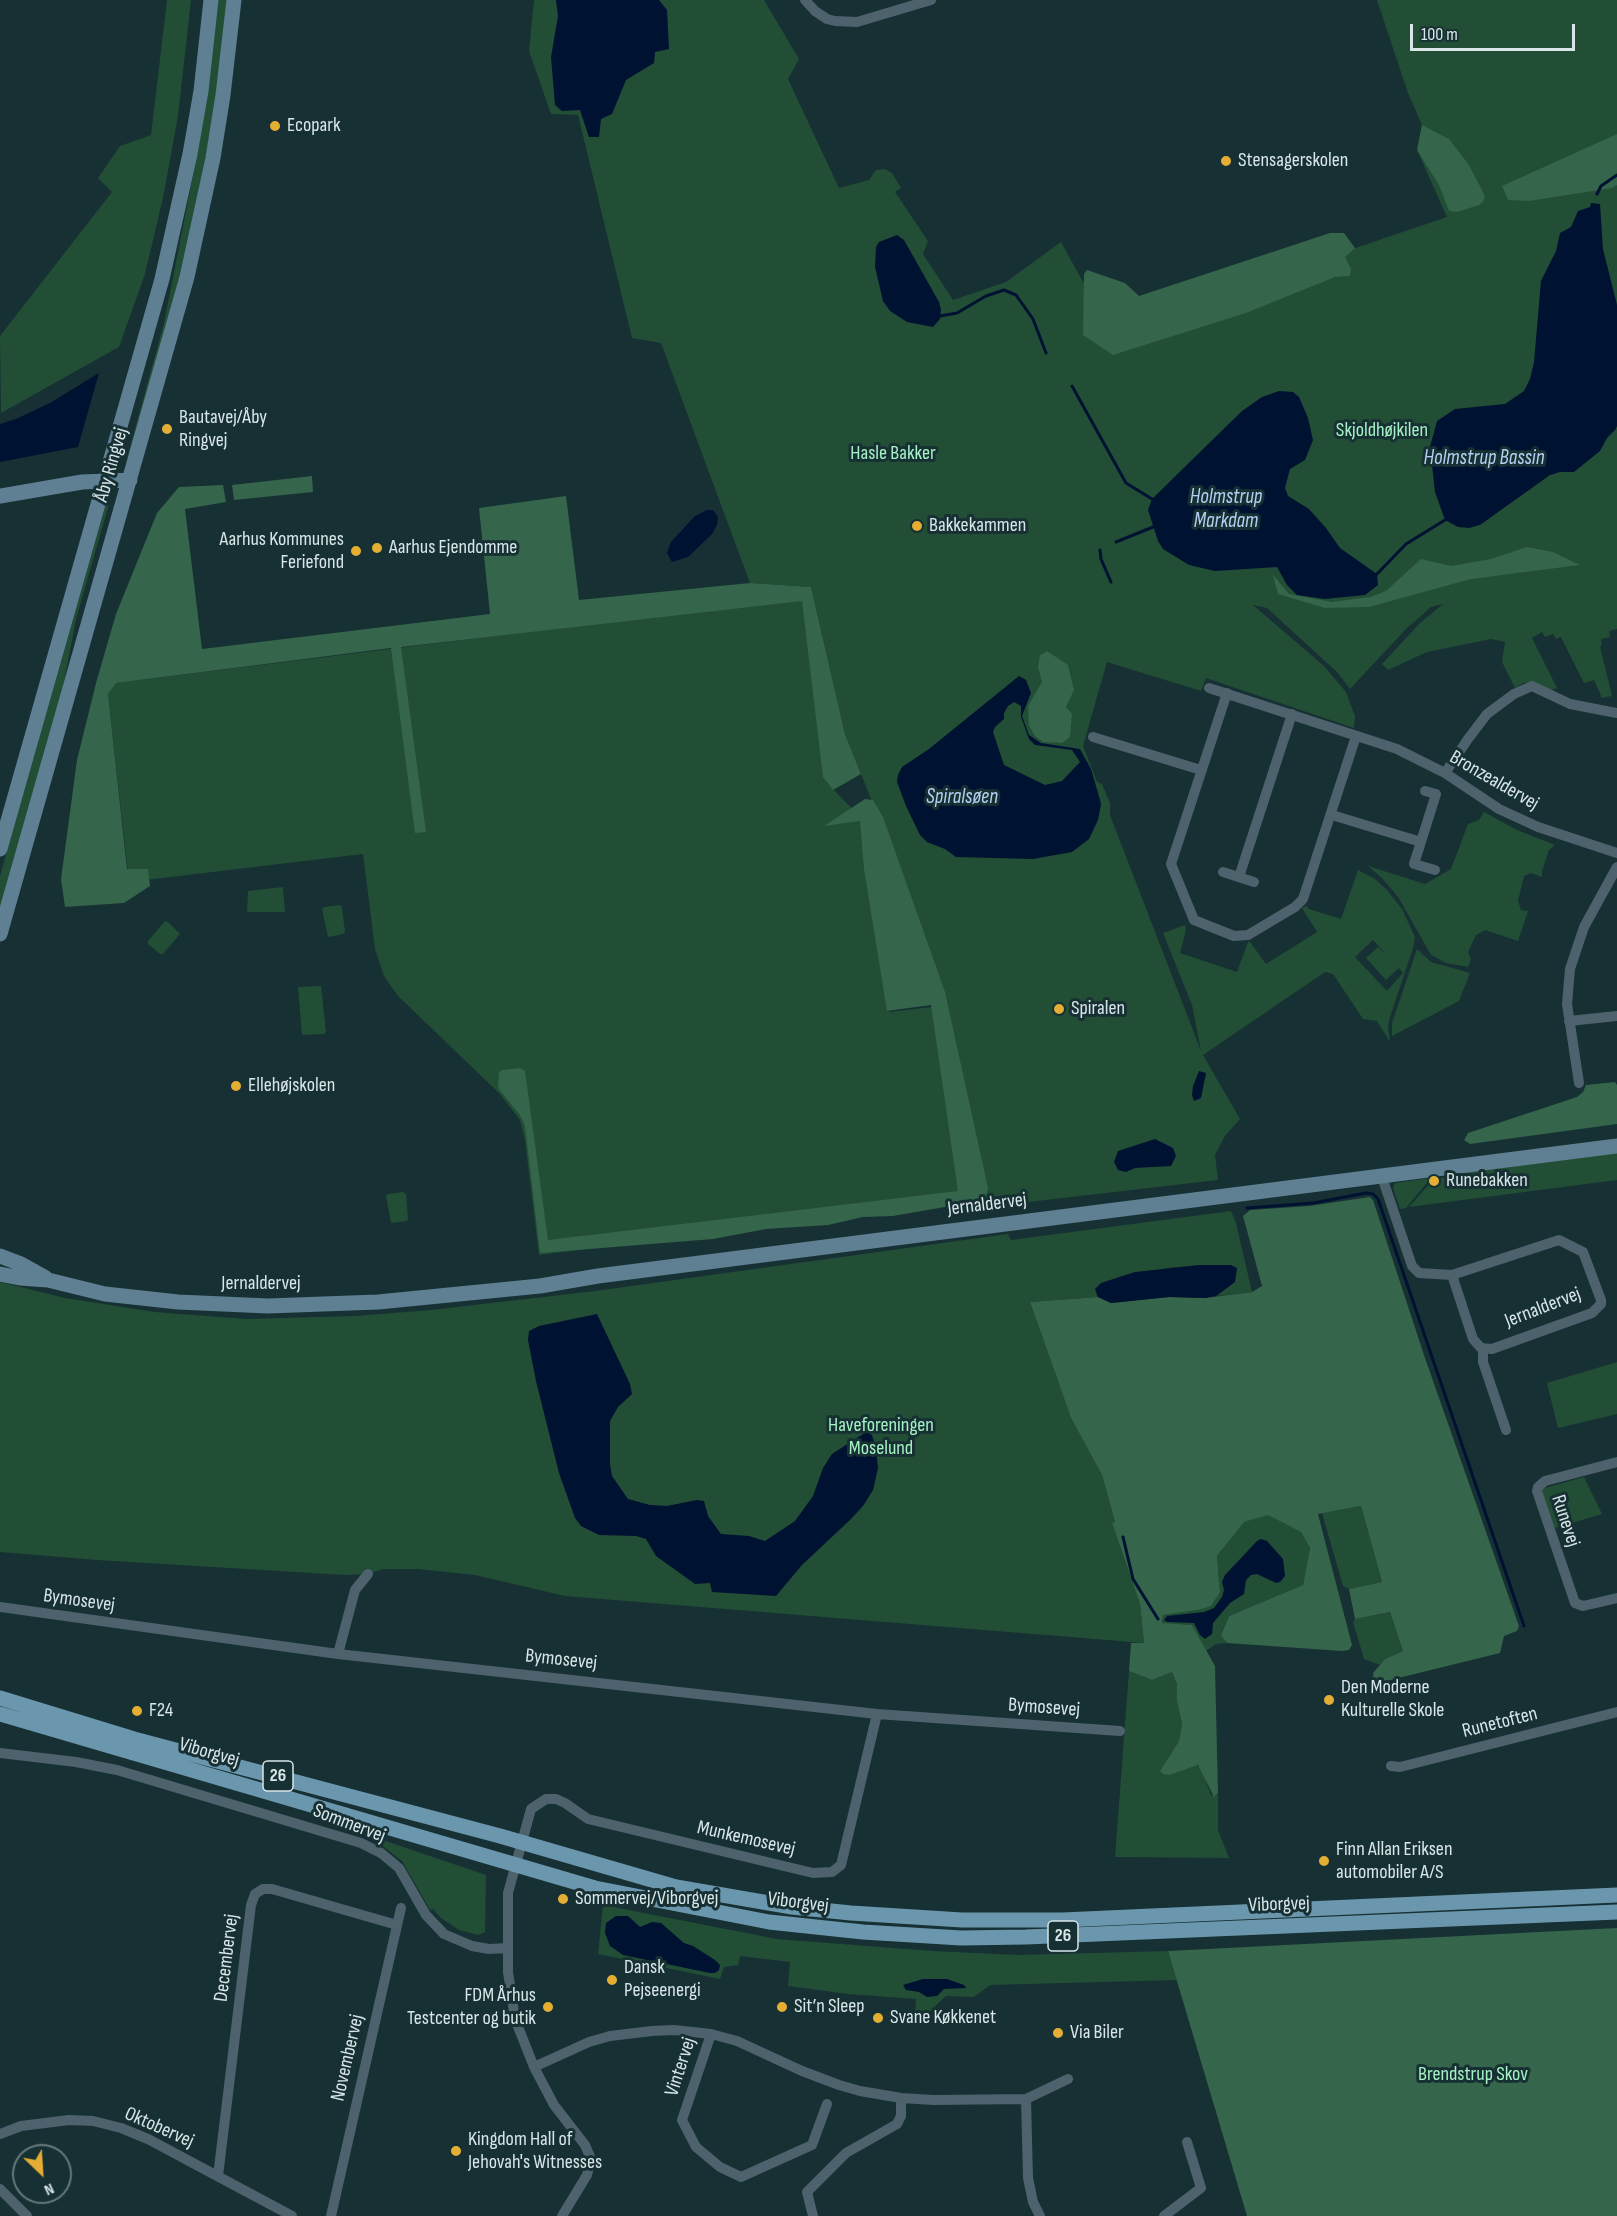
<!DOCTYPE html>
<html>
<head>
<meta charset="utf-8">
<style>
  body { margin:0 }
  #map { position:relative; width:1617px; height:2216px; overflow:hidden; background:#173033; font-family:"Sofia Sans Condensed",sans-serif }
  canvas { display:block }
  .north { position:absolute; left:12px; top:2144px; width:60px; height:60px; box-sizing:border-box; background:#173033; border:2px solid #64797b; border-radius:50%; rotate:155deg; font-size:16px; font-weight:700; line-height:24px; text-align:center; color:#d8e6e8 }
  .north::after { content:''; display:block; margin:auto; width:21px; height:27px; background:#e4ae35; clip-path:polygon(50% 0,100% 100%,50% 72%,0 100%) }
  .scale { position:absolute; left:1410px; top:24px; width:165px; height:27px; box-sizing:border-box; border:3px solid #d8e6e8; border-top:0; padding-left:8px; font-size:18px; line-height:21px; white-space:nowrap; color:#d8e6e8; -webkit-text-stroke:4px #173033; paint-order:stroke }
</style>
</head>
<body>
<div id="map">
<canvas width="1617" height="2216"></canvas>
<div class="north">N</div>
<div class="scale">100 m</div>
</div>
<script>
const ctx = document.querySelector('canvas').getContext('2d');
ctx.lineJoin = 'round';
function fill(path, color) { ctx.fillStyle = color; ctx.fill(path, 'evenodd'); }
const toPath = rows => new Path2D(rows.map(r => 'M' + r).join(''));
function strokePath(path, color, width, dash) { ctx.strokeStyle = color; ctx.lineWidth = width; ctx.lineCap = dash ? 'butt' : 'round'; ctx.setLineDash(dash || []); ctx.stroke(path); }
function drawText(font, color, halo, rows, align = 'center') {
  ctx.font = font + ' "Sofia Sans Condensed",sans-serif'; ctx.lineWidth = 6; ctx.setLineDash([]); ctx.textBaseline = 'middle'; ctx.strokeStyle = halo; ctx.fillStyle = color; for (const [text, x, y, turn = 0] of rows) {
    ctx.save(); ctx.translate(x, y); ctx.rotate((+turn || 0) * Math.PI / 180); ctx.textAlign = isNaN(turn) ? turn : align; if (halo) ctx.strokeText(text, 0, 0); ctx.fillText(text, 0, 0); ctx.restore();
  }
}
const green = toPath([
  [167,0,191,0,178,116,163,198,145,274,119,347,1,413,0,336,112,192,98,178,120,146,151,135],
  [218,0,227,0,216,93,206,156,183,264,132,446,126,462,164,323,197,155],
  [534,0,764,0,799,59,788,79,839,188,869,180,876,170,885,169,892,173,901,188,895,192,928,241,923,254,953,300,1006,282,1061,242,1110,331,1447,217,1417,150,1422,125,1408,93,1377,0,1617,0,1617,629,1609,631,1610,637,1601,639,1602,645,1600,646,1612,696,1602,698,1594,680,1584,683,1561,637,1556,639,1553,634,1545,637,1542,632,1532,638,1557,688,1551,690,1534,682,1524,683,1515,688,1502,662,1505,642,1491,639,1427,652,1388,670,1382,664,1420,623,1443,604,1431,607,1406,629,1350,689,1338,673,1267,608,1253,605,1324,666,1346,692,1355,716,1354,728,1206,678,1201,691,1107,662,1083,746,1097,782,1102,784,1110,803,1110,815,1201,1051,1192,1005,1163,933,1185,925,1186,930,1180,953,1237,972,1248,942,1250,942,1266,964,1317,932,1302,908,1306,906,1309,909,1341,919,1358,870,1375,879,1387,890,1402,909,1415,937,1413,948,1390,1017,1388,1026,1390,1042,1377,1021,1363,1019,1333,974,1325,972,1203,1055,1240,1119,1225,1136,1215,1155,1218,1180,985,1207,935,980,898,866,845,734,811,587,750,583,661,343,632,338,578,115,551,114,529,51],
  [1373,940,1386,954,1378,947,1366,958,1386,980,1399,968,1403,973,1387,991,1355,957],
  [106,504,109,504,76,619,62,692,0,908,0,876],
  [802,598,827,783,872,829,889,1012,932,1007,970,1202,539,1255,525,1140,520,1120,500,1094,398,996,384,976,375,949,363,854,129,882,108,694,115,683],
  [1484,812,1517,830,1555,845,1549,850,1542,871,1542,877,1531,873,1524,876,1518,901,1521,910,1528,911,1518,941,1485,930,1476,935,1468,952,1471,959,1468,967,1446,963,1431,955,1398,897,1382,878,1368,866,1425,884,1451,869,1468,824,1479,820],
  [283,887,285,912,247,912,248,891],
  [340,905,342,907,345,932,343,934,328,937,322,909,324,907],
  [165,921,168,922,180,934,163,954,160,954,148,944,148,941],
  [1417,949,1431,962,1470,973,1459,1001,1392,1036,1392,1023],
  [321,986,326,1032,324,1034,302,1035,298,987],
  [1617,1153,1617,1180,1409,1207,1431,1182,1438,1183,1441,1178,1458,1176,1458,1173],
  [1431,1178,1406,1208,1400,1209,1393,1188,1395,1183],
  [403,1192,406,1194,408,1219,407,1221,391,1223,386,1196,388,1194],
  [1231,1211,1236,1223,1252,1292,1216,1296,1235,1282,1231,1265,1200,1265,1167,1268,1095,1289,1098,1297,1030,1302,1071,1418,1102,1475,1115,1522,1112,1523,1140,1604,1144,1643,565,1596,475,1575,418,1569,383,1569,368,1574,345,1575,97,1560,0,1552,0,1282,65,1298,155,1312,246,1319,355,1316,431,1310,595,1291,1008,1234,1011,1240],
  [1617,1362,1617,1414,1558,1428,1547,1383],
  [1584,1477,1602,1514,1555,1528,1541,1489],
  [1361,1506,1382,1582,1349,1589,1343,1586,1322,1513],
  [1268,1514,1301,1532,1310,1548,1303,1585,1229,1616,1221,1634,1227,1643,1216,1644,1206,1651,1192,1625,1162,1624,1163,1615,1198,1610,1220,1592,1217,1556,1243,1522],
  [1390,1612,1403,1651,1385,1659,1380,1665,1364,1659,1353,1622,1355,1619],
  [1129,1671,1152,1680,1172,1672,1177,1684,1177,1701,1182,1724,1179,1741,1160,1771,1196,1765,1201,1768,1211,1795,1216,1796,1218,1793,1218,1830,1229,1858,1115,1857],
  [374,1837,486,1875,485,1932,478,1935,459,1930,441,1918,433,1909,430,1910,402,1861,384,1847,373,1841],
  [603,1905,777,1939,933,1951,1018,1955,1168,1951,1177,1980,990,1985,974,1997,946,1996,927,2014,915,2014,916,1999,848,1994,788,1986,790,1962,740,1956,738,1965,724,1967,720,1979,598,1954]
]);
const forest = toPath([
  [1422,125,1449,139,1469,165,1485,196,1483,202,1479,205,1457,212,1449,211,1439,185,1417,150],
  [1617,134,1617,185,1612,188,1529,201,1508,200,1502,186],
  [1330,233,1344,233,1355,248,1345,257,1351,269,1350,276,1335,277,1246,313,1113,355,1083,335,1084,274,1087,270,1125,283,1139,296],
  [312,476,313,492,234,500,232,485],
  [223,485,226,502,185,509,202,649,490,614,479,508,566,496,579,600,750,583,811,587,845,734,861,774,833,790,823,777,802,601,401,647,426,832,415,833,391,648,116,683,108,694,127,869,148,869,150,886,124,903,65,907,61,879,77,760,96,683,116,614,157,513,179,487],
  [1527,547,1553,552,1580,565,1471,579,1369,607,1325,608,1278,594,1273,575,1289,594,1332,602,1370,597,1386,591,1421,559,1451,566,1491,559],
  [1047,651,1068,665,1074,690,1066,707,1072,714,1070,737,1062,743,1043,742,1035,736,1029,726,1028,706,1042,682,1038,667,1040,655],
  [865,799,873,800,883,817,945,992,988,1188,985,1200,893,1216,863,1217,828,1225,766,1229,713,1239,540,1253,525,1126,520,1115,498,1088,499,1072,503,1070,520,1068,525,1071,548,1240,958,1191,931,1005,887,1011,864,869,860,821,824,826],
  [1615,1082,1617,1085,1617,1124,1470,1144,1464,1140,1468,1133,1577,1097,1583,1092,1586,1085],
  [1370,1197,1373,1200,1425,1358,1519,1626,1517,1631,1504,1636,1500,1653,1374,1684,1373,1673,1385,1659,1403,1651,1390,1612,1355,1619,1349,1589,1382,1582,1361,1506,1318,1514,1352,1645,1349,1650,1342,1651,1227,1643,1221,1635,1229,1616,1303,1585,1310,1548,1301,1532,1268,1515,1244,1522,1217,1556,1220,1592,1211,1606,1198,1610,1163,1615,1162,1623,1192,1625,1215,1666,1218,1793,1214,1797,1198,1765,1169,1775,1163,1774,1160,1771,1179,1741,1182,1724,1177,1701,1177,1684,1172,1672,1152,1680,1129,1671,1131,1643,1144,1643,1140,1604,1112,1523,1115,1522,1102,1475,1071,1418,1030,1302,1098,1297,1111,1303,1169,1297,1205,1298,1252,1292,1262,1286,1243,1216,1250,1210,1309,1206],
  [1617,1928,1617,2216,1247,2216,1168,1951]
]);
const water = toPath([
  [556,0,659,0,667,10,669,49,655,52,654,63,626,80,612,114,601,119,599,137,589,137,580,110,562,111,555,105,551,57,558,16],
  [1591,203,1600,204,1603,249,1617,305,1617,426,1615,430,1607,438,1600,451,1574,472,1560,472,1550,475,1480,525,1469,528,1458,527,1445,520,1435,492,1430,447,1437,421,1455,409,1505,404,1524,391,1530,379,1534,362,1541,281,1556,251,1560,233,1571,227,1578,211,1590,207],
  [897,235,904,240,939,302,941,310,940,319,933,327,907,322,890,311,883,301,875,267,876,247,879,242],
  [99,373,78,447,0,462,0,424,16,419,50,403],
  [1279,391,1293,392,1299,397,1308,418,1313,440,1305,460,1290,469,1285,488,1288,496,1309,509,1326,528,1340,548,1377,574,1378,585,1365,595,1325,599,1297,595,1287,585,1277,567,1215,571,1189,565,1163,549,1158,541,1148,510,1152,499,1242,411,1262,397],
  [707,510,713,510,718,517,717,525,712,534,688,557,672,562,667,553,671,542,695,516],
  [1019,676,1026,680,1031,693,1022,716,1029,735,1041,743,1080,749,1091,769,1098,793,1101,804,1098,820,1089,839,1072,852,1033,859,956,857,945,849,927,842,920,835,906,806,897,782,898,775,902,767,929,749],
  [1014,702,1021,706,1021,717,1029,739,1035,745,1072,750,1080,762,1062,781,1045,785,1004,765,993,732,995,727,1004,719,1004,713,1008,706],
  [1199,1071,1206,1073,1201,1098,1194,1101,1192,1095,1193,1086],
  [1155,1139,1173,1148,1176,1156,1171,1166,1135,1168,1126,1172,1118,1170,1114,1162,1118,1151],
  [1200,1265,1231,1265,1237,1268,1235,1282,1216,1296,1205,1298,1169,1297,1111,1303,1098,1297,1095,1289,1101,1283,1135,1272],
  [597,1314,630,1384,632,1394,618,1407,610,1421,610,1464,612,1476,628,1499,650,1505,667,1506,697,1500,704,1501,708,1516,721,1534,749,1536,765,1541,795,1521,813,1496,823,1468,832,1454,866,1432,872,1435,876,1449,878,1468,873,1490,863,1506,851,1519,802,1565,776,1596,712,1592,710,1583,695,1584,656,1556,646,1539,636,1536,599,1535,581,1526,575,1518,559,1473,536,1381,528,1340,529,1331,539,1326],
  [1261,1539,1267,1541,1283,1559,1285,1576,1280,1582,1276,1583,1257,1574,1251,1575,1246,1580,1244,1594,1230,1603,1213,1623,1212,1634,1205,1639,1200,1635,1194,1623,1167,1622,1164,1620,1167,1616,1204,1612,1214,1608,1222,1597,1224,1590,1222,1582,1225,1575,1257,1541],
  [616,1916,628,1916,640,1927,652,1922,661,1923,684,1943,693,1946,715,1960,720,1965,719,1970,715,1973,710,1973,623,1955,610,1946,605,1933,606,1923],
  [923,1979,947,1979,964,1985,966,1988,944,1989,937,1996,927,1997,919,1992,906,1990,903,1985]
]);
const stream = toPath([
  [1597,194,1601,186,1617,175],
  [940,316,957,313,986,296,1004,290,1016,295,1033,319,1046,353],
  [1072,386,1126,483,1152,499],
  [1116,542,1153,527],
  [1100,550,1101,559,1111,582],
  [1377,574,1406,544,1445,520],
  [1247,1208,1313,1203,1366,1193,1373,1194,1378,1199,1524,1626],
  [1123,1537,1133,1579,1158,1619]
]);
const street = toPath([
  [805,0,815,11,827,19,835,21,857,22,931,0],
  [1209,688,1397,749,1445,773,1499,809,1538,827,1617,853],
  [1227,693,1171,864,1194,920,1234,936,1248,935,1295,907,1303,899,1356,736],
  [1093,737,1201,770],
  [1445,773,1468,739,1487,714,1514,694,1532,686,1570,704,1617,713],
  [1425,791,1436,794,1414,864,1435,870],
  [1332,815,1421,842],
  [1223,872,1254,882],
  [1239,877,1292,714],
  [1569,1021,1617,1016],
  [1579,1083,1567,1004,1570,969,1584,927,1617,867],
  [1382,1177,1412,1266,1419,1273,1452,1275,1473,1339,1481,1348,1492,1349,1592,1313,1601,1304,1601,1300,1583,1252,1559,1240,1452,1275],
  [1483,1349,1483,1362,1506,1430],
  [1617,1462,1545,1481,1538,1487,1537,1491,1575,1603,1583,1606,1617,1598],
  [0,1607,338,1654,877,1714,1120,1731],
  [338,1654,355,1590,368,1574],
  [0,1753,76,1762,117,1770,361,1843,381,1853,399,1868,426,1915,444,1934,472,1946,489,1949,508,1948],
  [1391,1766,1400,1767,1617,1712],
  [711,2034,682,2120,696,2147,720,2167,741,2177,812,2145,827,2104],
  [534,2067,589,2042,610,2036,652,2031,674,2030,711,2034,737,2041,802,2071,839,2085,860,2091,901,2098,934,2100,1026,2099,1068,2079],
  [1026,2099,1028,2178,1033,2202,1040,2216],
  [0,2134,21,2126,69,2120,93,2121,121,2128,148,2139,292,2216],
  [218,2176,251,1905,255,1894,263,1889,272,1889,397,1925],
  [0,2189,27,2216],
  [331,2216,401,1908],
  [562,2216,587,2175,591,2159,585,2145,554,2105,534,2067,515,2019,508,1972,508,1893,531,1809,546,1799,556,1799,565,1803,588,1819,813,1873,832,1872,841,1865,877,1714],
  [813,2216,807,2192,846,2153,897,2124,901,2116,901,2098],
  [1164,2216,1201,2188,1187,2142]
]);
const secondary = toPath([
  [0,496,82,482,130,480],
  [0,849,162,279,190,154,201,91,211,0],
  [0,934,187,277,213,158,223,95,234,0],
  [0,1256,21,1264,46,1278],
  [0,1274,20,1278,48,1280,105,1294,178,1302,268,1306,378,1302,540,1286,598,1276,1617,1146]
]);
const primary = toPath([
  [0,1698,134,1739,500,1836,676,1887,792,1907,851,1913,962,1920,1063,1920,1617,1895],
  [0,1714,595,1888,769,1922,863,1932,961,1938,1026,1937,1617,1912]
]);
const markers = [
  [275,126,6,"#e4ae35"],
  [1226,161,6,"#e4ae35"],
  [167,429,6,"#e4ae35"],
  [917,526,6,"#e4ae35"],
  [377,548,6,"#e4ae35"],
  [356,551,6,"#e4ae35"],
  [1059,1009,6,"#e4ae35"],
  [236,1086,6,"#e4ae35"],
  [1434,1181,6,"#e4ae35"],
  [1329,1700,6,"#e4ae35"],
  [137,1711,6,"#e4ae35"],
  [1324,1861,6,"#e4ae35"],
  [563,1899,6,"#e4ae35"],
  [612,1980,6,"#e4ae35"],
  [548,2007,6,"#e4ae35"],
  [782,2007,6,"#e4ae35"],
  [878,2018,6,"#e4ae35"],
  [1058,2033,6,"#e4ae35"],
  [456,2151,6,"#e4ae35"]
];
const shields = [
  [278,1776,30],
  [1063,1936,30]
];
const shieldNames = [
  ["26",278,1776],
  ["26",1063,1936]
];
const poiNames = [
  ["Ecopark",287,126],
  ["Stensagerskolen",1238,161],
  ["Bautavej/Åby",179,418],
  ["Ringvej",179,441],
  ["Bakkekammen",929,526],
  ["Aarhus Kommunes",344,540,"right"],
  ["Feriefond",344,563,"right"],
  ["Aarhus Ejendomme",389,548],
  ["Spiralen",1071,1009],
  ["Ellehøjskolen",248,1086],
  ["Runebakken",1446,1181],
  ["Den Moderne",1341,1688],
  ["Kulturelle Skole",1341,1711],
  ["F24",149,1711],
  ["Finn Allan Eriksen",1336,1850],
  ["automobiler A/S",1336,1873],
  ["Sommervej/Viborgvej",575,1899],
  ["Dansk",624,1968],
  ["Pejseenergi",624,1991],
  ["FDM Århus",536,1996,"right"],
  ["Testcenter og butik",536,2019,"right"],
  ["Sit’n Sleep",794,2007],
  ["Svane Køkkenet",890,2018],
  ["Via Biler",1070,2033],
  ["Kingdom Hall of",468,2140],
  ["Jehovah's Witnesses",468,2163]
];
const parkNames = [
  ["Skjoldhøjkilen",1382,431],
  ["Hasle Bakker",893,454],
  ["Haveforeningen",881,1426],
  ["Moselund",881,1449],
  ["Brendstrup Skov",1473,2075]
];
const streetNames = [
  ["Åby Ringvej",112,465,-74],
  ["Bronzealdervej",1494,781,30],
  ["Jernaldervej",987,1205,-7],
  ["Jernaldervej",261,1284],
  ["Jernaldervej",1543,1308,-21],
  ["Runevej",1565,1521,72],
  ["Bymosevej",79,1601,8],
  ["Bymosevej",561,1660,6],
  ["Bymosevej",1044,1708,4],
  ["Runetoften",1500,1723,-14],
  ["Viborgvej",209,1753,16],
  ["Sommervej",349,1824,21],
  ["Munkemosevej",746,1839,13],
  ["Viborgvej",798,1903,7],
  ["Viborgvej",1279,1905,-2],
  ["Decembervej",227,1958,-83],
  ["Novembervej",348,2058,-77],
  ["Vintervej",681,2067,-72],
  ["Oktobervej",159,2128,24]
];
const waterNames = [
  ["Holmstrup Bassin",1484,459],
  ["Holmstrup",1226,498],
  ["Markdam",1226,522],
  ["Spiralsøen",962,798]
];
fill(green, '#214e35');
fill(forest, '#35654a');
fill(water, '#001231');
strokePath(stream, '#001231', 3);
strokePath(street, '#4d626d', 10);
strokePath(secondary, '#5e8092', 15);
strokePath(primary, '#6b97ae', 15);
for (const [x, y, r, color] of markers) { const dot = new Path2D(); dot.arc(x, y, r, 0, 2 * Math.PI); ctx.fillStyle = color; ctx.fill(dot); strokePath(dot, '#173033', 2); }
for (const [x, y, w] of shields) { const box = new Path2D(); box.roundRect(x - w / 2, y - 15, w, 30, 4.5); ctx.fillStyle = '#173033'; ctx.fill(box); strokePath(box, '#d8e6e8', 1.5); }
drawText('bold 18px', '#d8e6e8', null, shieldNames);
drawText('20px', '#d8e6e8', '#173033', poiNames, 'left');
drawText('20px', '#a5f2c4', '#173033', parkNames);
drawText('20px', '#d8e6e8', '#173033', streetNames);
drawText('italic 21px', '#b4cff3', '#173033', waterNames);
</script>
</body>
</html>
